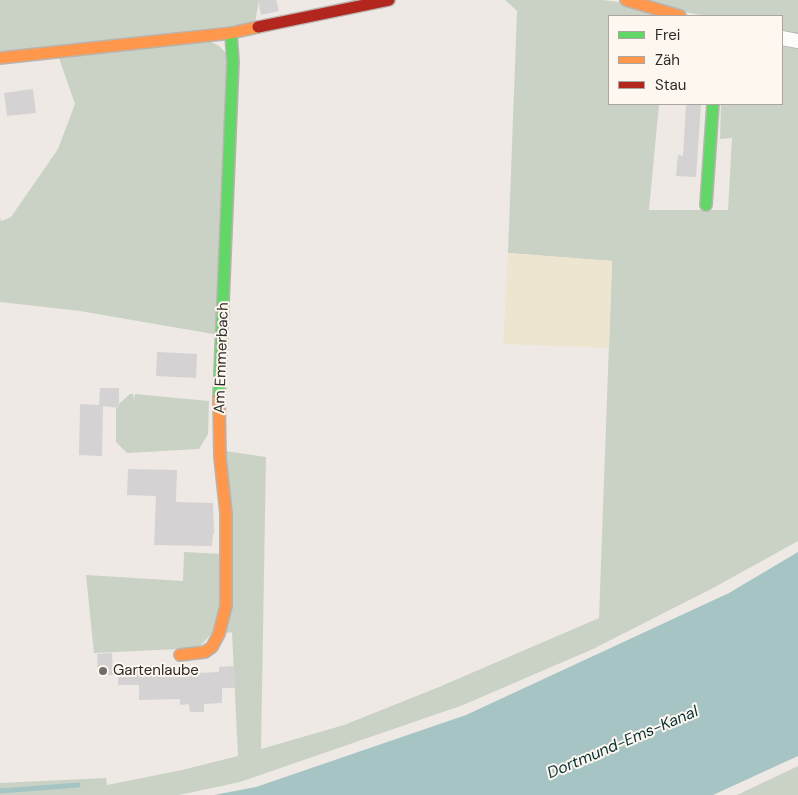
<!DOCTYPE html>
<html>
<head>
<meta charset="utf-8">
<style>
  body { margin:0 }
  #map { position:relative; width:798px; height:795px; overflow:hidden; background:#eee9e4; font-family:"DM Sans",sans-serif }
  canvas { display:block }
  .legend { position:absolute; left:608px; top:15px; width:175px; height:90px; box-sizing:border-box; background:#fef7f0; border:1px solid #aaa5a0; margin:0; padding:6px 9px; list-style:none; font-size:15px; color:#2d2a27 }
  .legend li { display:flex; align-items:center; gap:10px; height:25px }
  .legend b { width:25px; border:1px solid #aaa5a0 }
</style>
</head>
<body>
<div id="map">
<canvas width="798" height="795"></canvas>
<ul class="legend">
<li><b style="height:6px;background:#63d668"></b>Frei</li>
<li><b style="height:6px;background:#ff974d"></b>Zäh</li>
<li><b style="height:6px;background:#b3261e"></b>Stau</li>
</ul>
</div>
<script>
const ctx = document.querySelector('canvas').getContext('2d');
ctx.lineJoin = 'round';
function fill(path, color) { ctx.fillStyle = color; ctx.fill(path, 'evenodd'); }
const toPath = rows => new Path2D(rows.map(r => 'M' + r).join(''));
function strokePath(path, color, width, dash) { ctx.strokeStyle = color; ctx.lineWidth = width; ctx.lineCap = dash ? 'butt' : 'round'; ctx.setLineDash(dash || []); ctx.stroke(path); }
function drawText(font, color, halo, rows, align = 'center') {
  ctx.font = font + ' "DM Sans",sans-serif'; ctx.lineWidth = 4; ctx.setLineDash([]); ctx.textBaseline = 'middle'; ctx.strokeStyle = halo; ctx.fillStyle = color; for (const [text, x, y, turn = 0] of rows) {
    ctx.save(); ctx.translate(x, y); ctx.rotate((+turn || 0) * Math.PI / 180); ctx.textAlign = isNaN(turn) ? turn : align; if (halo) ctx.strokeText(text, 0, 0); ctx.fillText(text, 0, 0); ctx.restore();
  }
}
const green = toPath([
  [0,0,259,0,255,23,0,52],
  [505,0,603,0,632,4,667,16,609,16,609,104,659,104,649,210,728,210,732,138,720,139,721,104,782,104,782,46,798,48,798,541,713,588,593,649,463,705,240,782,179,795,0,795,0,783,106,778,107,785,182,770,238,756,232,632,227,633,225,451,266,457,261,749,344,725,439,687,599,618,612,261,508,253,517,11],
  [647,0,798,0,798,33,782,30,782,16,706,16,684,12],
  [207,40,219,46,228,55,219,335,80,311,0,302,0,217,1,221,11,217,58,149,75,104,59,58],
  [130,394,133,394,134,400,135,394,209,401,208,434,199,449,127,453,116,442,116,408,119,408,119,404],
  [184,552,222,554,218,627,200,646,180,649,94,653,86,575,183,581],
  [798,766,798,795,737,795]
]);
const sand = toPath([
  [508,253,612,261,609,348,503,344]
]);
const water = toPath([
  [798,552,798,756,713,795,214,795,256,787,466,715,729,593]
]);
const stream = toPath([
  [0,791,78,785]
]);
const building = toPath([
  [258,0,276,0,279,11,261,15],
  [33,89,36,113,7,116,4,93],
  [686,104,701,104,696,177,676,176,678,155,683,156],
  [157,352,197,354,196,378,156,376],
  [100,388,119,388,119,408,103,406,102,456,79,455,80,404,99,405],
  [128,469,177,470,176,502,213,503,214,534,213,534,212,546,154,545,156,496,127,495],
  [112,653,113,675,98,675,97,654],
  [174,665,178,666,178,674,219,672,219,667,234,666,235,688,222,688,222,703,204,704,204,712,190,712,189,704,180,705,180,699,139,700,139,685,118,685,118,666]
]);
const street = toPath([
  [782,38,798,41]
]);
const fast = toPath([
  [706,205,713,104],
  [219,398,233,62,231,33]
]);
const slow = toPath([
  [626,0,680,16],
  [0,58,231,33,258,27],
  [180,655,205,652,212,647,219,634,226,606,226,513,220,457,219,398]
]);
const jam = toPath([
  [258,27,389,0]
]);
const markers = [
  [103,671,5,"#716d69"]
];
const streetNames = [
  ["Am Emmerbach",222,358,-88]
];
const poiNames = [
  ["Gartenlaube",113,671]
];
const waterNames = [
  ["Dortmund-Ems-Kanal",623,743,-23]
];
fill(green, '#cad2c5');
fill(sand, '#ede5cf');
fill(water, '#a6c4c4');
strokePath(stream, '#a6c4c4', 5);
fill(building, '#d4d2d2');
strokePath(street, '#b8b4b0', 16);
strokePath(fast, '#b8b4b0', 14);
strokePath(slow, '#b8b4b0', 14);
strokePath(jam, '#b8b4b0', 14);
strokePath(street, '#fcfcfb', 14);
strokePath(fast, '#63d668', 11);
strokePath(slow, '#ff974d', 11);
strokePath(jam, '#b3261e', 11);
for (const [x, y, r, color] of markers) { const dot = new Path2D(); dot.arc(x, y, r, 0, 2 * Math.PI); ctx.fillStyle = color; ctx.fill(dot); strokePath(dot, '#fef7f0', 2); }
drawText('15px', '#2d2a27', '#fef7f0', streetNames);
drawText('15px', '#2d2a27', '#fef7f0', poiNames, 'left');
drawText('italic 16px', '#063436', '#fef7f0', waterNames);
</script>
</body>
</html>
